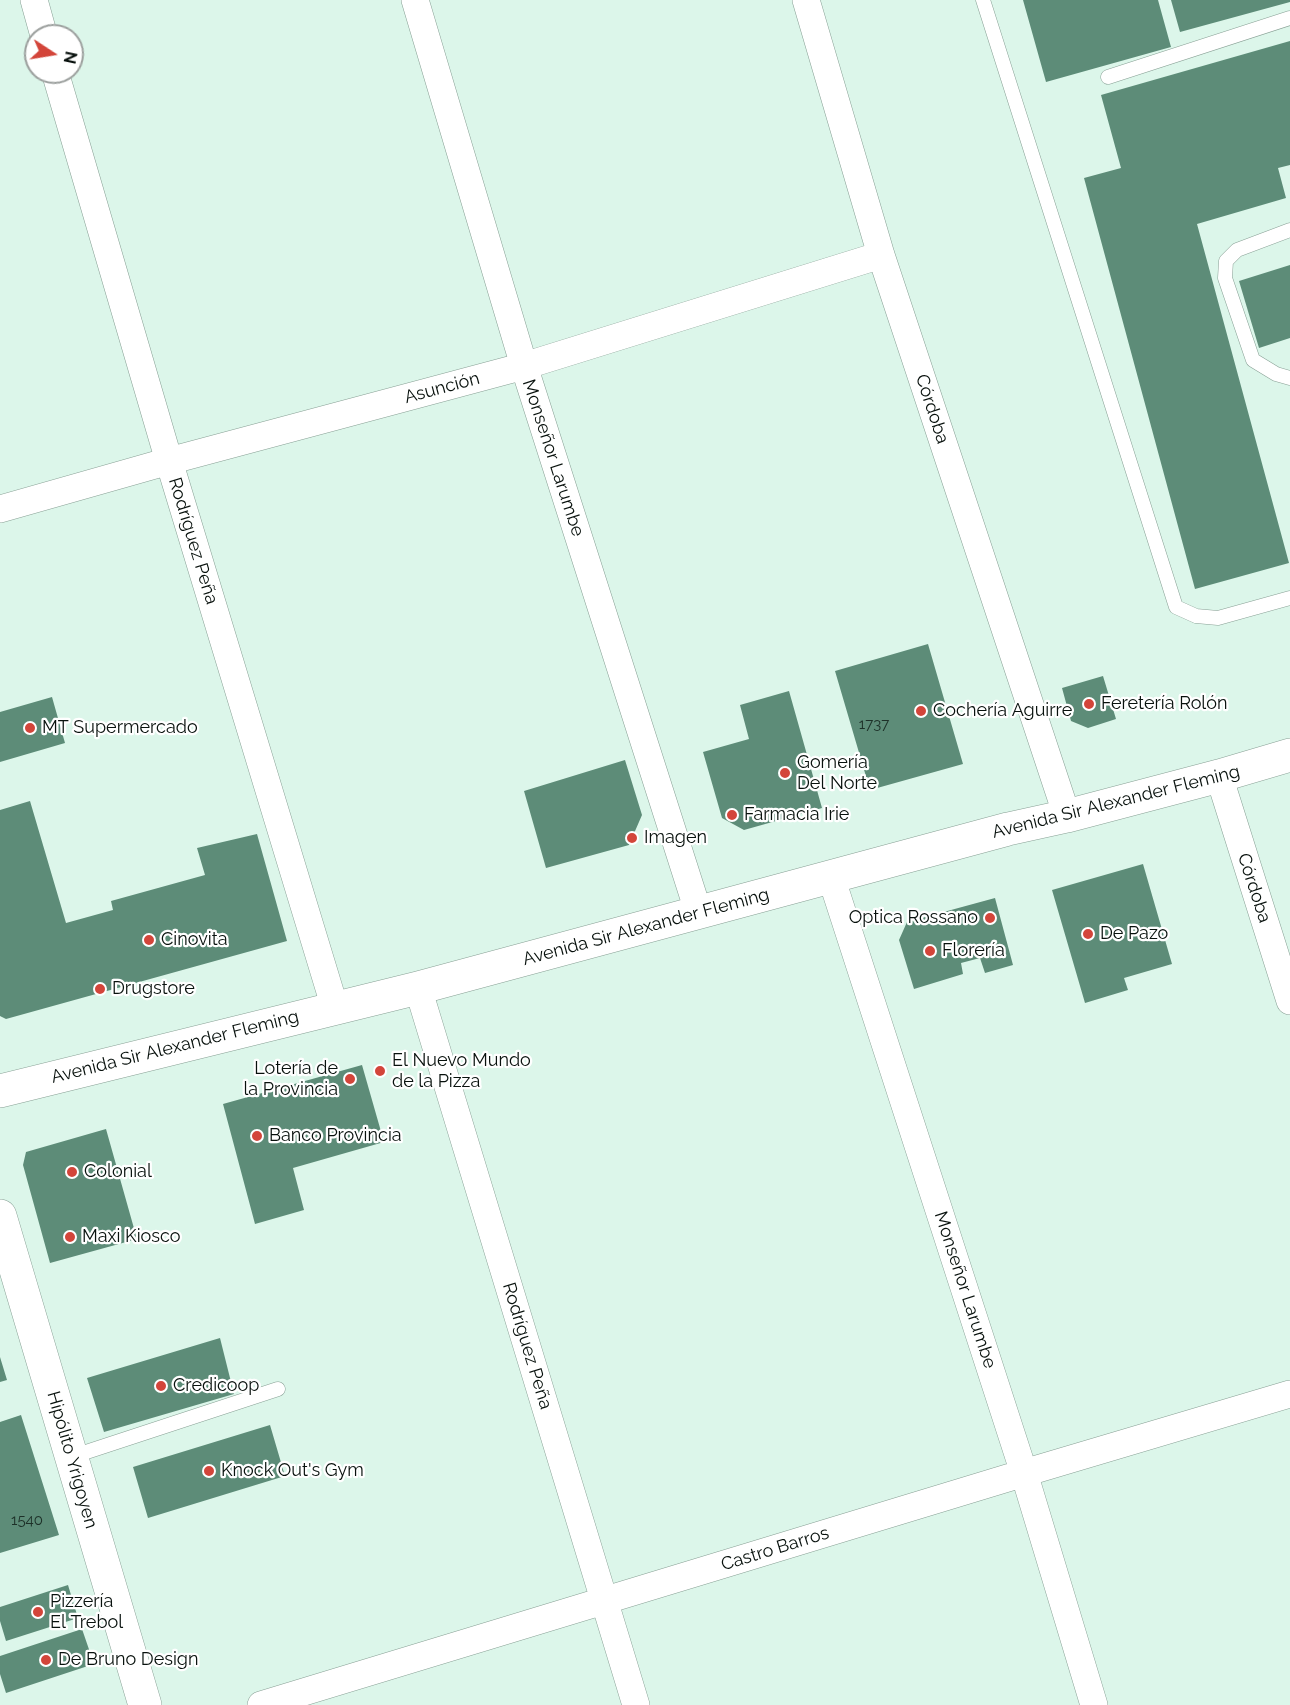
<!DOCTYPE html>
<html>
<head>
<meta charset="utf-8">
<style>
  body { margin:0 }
  #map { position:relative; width:1290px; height:1705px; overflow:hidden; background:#dcf6ea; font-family:Raleway,sans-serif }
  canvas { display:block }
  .north { position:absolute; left:24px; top:24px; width:60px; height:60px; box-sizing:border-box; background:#fff; border:2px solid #9ca09e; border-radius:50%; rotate:102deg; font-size:16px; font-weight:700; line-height:24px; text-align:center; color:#08110d }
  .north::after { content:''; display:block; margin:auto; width:21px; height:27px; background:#d3453a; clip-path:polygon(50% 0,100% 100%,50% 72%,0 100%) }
</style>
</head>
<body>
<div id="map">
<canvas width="1290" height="1705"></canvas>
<div class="north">N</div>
</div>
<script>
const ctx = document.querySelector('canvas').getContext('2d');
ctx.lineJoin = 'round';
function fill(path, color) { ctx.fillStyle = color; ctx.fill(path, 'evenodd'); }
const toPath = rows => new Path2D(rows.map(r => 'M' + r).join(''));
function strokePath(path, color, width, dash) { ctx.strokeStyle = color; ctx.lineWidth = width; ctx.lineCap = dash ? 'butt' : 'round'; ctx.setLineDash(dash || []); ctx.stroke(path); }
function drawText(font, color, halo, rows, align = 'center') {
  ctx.font = font + ' Raleway,sans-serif'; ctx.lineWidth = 4.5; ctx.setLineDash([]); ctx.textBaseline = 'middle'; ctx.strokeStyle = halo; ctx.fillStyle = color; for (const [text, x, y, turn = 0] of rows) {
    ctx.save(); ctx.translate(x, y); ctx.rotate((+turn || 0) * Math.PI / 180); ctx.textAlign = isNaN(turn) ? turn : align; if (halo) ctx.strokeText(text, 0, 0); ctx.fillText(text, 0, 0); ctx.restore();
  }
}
const building = toPath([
  [1023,0,1158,0,1171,47,1046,82],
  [1171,0,1290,0,1290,2,1180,32],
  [1290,41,1290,165,1278,168,1286,198,1197,224,1289,563,1195,589,1084,178,1121,168,1101,95],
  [1290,265,1290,338,1259,348,1239,281],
  [928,644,963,764,870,790,835,671],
  [1103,676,1116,719,1088,728,1071,721,1062,688],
  [789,691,822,808,744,830,722,818,703,752,749,739,740,705],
  [52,697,65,743,0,762,0,712],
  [625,760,642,815,629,845,546,868,524,791],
  [30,801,66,923,113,910,111,901,205,875,197,848,257,834,287,941,6,1019,0,1016,0,810],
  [1143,864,1172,964,1124,978,1128,990,1085,1003,1052,890],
  [995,898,1013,965,985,973,980,958,961,963,963,974,914,989,899,940,907,922],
  [362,1065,384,1142,293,1168,304,1210,255,1224,223,1104],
  [106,1129,137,1239,50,1263,23,1165,26,1152],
  [220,1338,234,1394,104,1432,87,1378],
  [0,1357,7,1380,0,1382],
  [21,1415,59,1535,0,1553,0,1422],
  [270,1425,285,1476,148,1518,133,1467],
  [68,1585,78,1618,6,1641,0,1621,0,1607],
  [82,1629,94,1664,6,1693,0,1674,0,1656]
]);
const service = toPath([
  [983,0,1176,607,1196,616,1218,618,1290,598],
  [1108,77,1290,18],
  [1290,230,1237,250,1226,261,1225,278,1253,360,1276,374,1290,378],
  [71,1457,278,1389]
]);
const minor = toPath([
  [34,0,44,36],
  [415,0,524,366,699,914],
  [806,0,881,255,1067,816],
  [55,72,169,461,335,1008],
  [0,509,169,461,524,366,881,255],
  [1219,776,1290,1001],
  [831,877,1024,1473,1094,1705],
  [418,988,636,1705],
  [261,1705,1024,1473,1290,1394]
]);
const tertiary = toPath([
  [0,1216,145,1705]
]);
const secondary = toPath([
  [0,1091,418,988,1008,829,1067,816,1219,776,1290,755]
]);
const markers = [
  [1089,704,6,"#d3453a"],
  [921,711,6,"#d3453a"],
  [30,728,6,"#d3453a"],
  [785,773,6,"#d3453a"],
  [732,815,6,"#d3453a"],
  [632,838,6,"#d3453a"],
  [990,918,6,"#d3453a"],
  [1088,934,6,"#d3453a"],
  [149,940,6,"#d3453a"],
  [930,951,6,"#d3453a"],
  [100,989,6,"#d3453a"],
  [380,1071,6,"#d3453a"],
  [350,1079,6,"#d3453a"],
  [257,1136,6,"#d3453a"],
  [72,1172,6,"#d3453a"],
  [70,1237,6,"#d3453a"],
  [161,1386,6,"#d3453a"],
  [209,1471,6,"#d3453a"],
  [38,1612,6,"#d3453a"],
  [46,1660,6,"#d3453a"]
];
const numberNames = [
  ["1737",874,724],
  ["1540",27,1520]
];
const streetNames = [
  ["Asunción",442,388,-15],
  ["Córdoba",932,409,72],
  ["Monseñor Larumbe",553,458,72],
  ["Rodríguez Peña",193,541,73],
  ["Avenida Sir Alexander Fleming",1116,802,-14],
  ["Córdoba",1254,888,72],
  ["Avenida Sir Alexander Fleming",646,927,-15],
  ["Avenida Sir Alexander Fleming",175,1047,-14],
  ["Monseñor Larumbe",965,1290,72],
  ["Rodríguez Peña",527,1346,73],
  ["Hipólito Yrigoyen",72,1460,74],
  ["Castro Barros",775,1549,-17]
];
const poiNames = [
  ["Feretería Rolón",1101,704],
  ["Cochería Aguirre",933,711],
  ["MT Supermercado",42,728],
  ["Gomería",797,763],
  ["Del Norte",797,784],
  ["Farmacia Irie",744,815],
  ["Imagen",644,838],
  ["Optica Rossano",978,918,"right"],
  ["De Pazo",1100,934],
  ["Cinovita",161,940],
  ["Florería",942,951],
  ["Drugstore",112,989],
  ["El Nuevo Mundo",392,1061],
  ["de la Pizza",392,1082],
  ["Lotería de",338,1069,"right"],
  ["la Provincia",338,1090,"right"],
  ["Banco Provincia",269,1136],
  ["Colonial",84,1172],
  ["Maxi Kiosco",82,1237],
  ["Credicoop",173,1386],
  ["Knock Out's Gym",221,1471],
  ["Pizzería",50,1602],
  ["El Trebol",50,1623],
  ["De Bruno Design",58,1660]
];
fill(building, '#5d8c78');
strokePath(service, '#88a095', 15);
strokePath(minor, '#88a095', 28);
strokePath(tertiary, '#88a095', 34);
strokePath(secondary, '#88a095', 34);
strokePath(service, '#fff', 14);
strokePath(minor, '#fff', 27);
strokePath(tertiary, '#fff', 33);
strokePath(secondary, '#fff', 33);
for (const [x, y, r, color] of markers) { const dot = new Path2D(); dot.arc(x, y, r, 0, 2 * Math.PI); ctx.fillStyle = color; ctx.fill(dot); strokePath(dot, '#fff', 2); }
drawText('15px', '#1d3028', null, numberNames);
drawText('18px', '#08110d', '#fff', streetNames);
drawText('18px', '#08110d', '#fff', poiNames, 'left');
</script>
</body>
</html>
